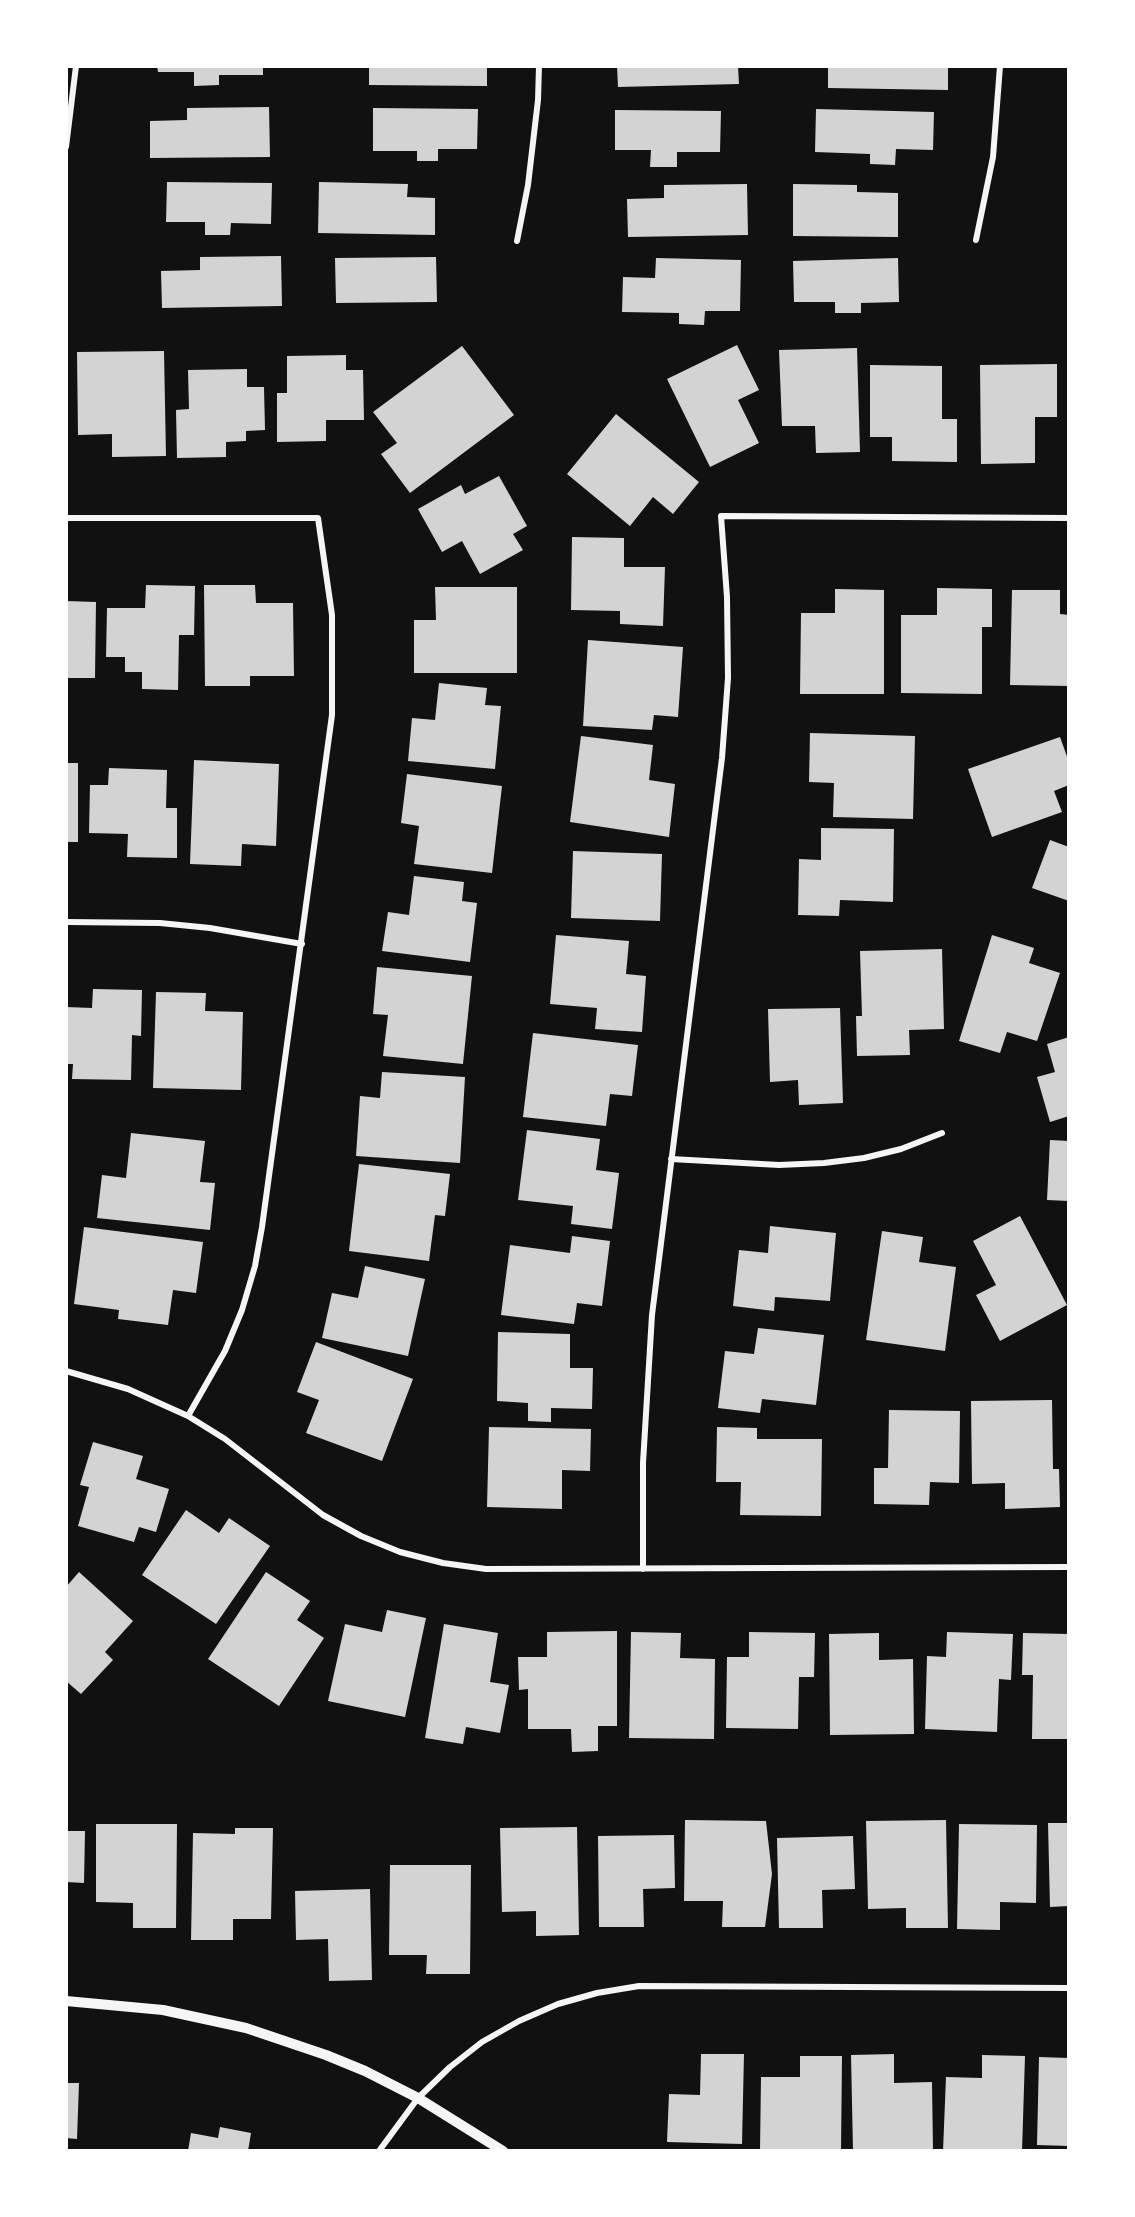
<!DOCTYPE html>
<html>
<head>
<meta charset="utf-8">
<style>
  body { margin:0 }
  #map { position:relative; width:1135px; height:2217px; overflow:hidden; background:#111; font-family:"Fira Sans Condensed",sans-serif }
  canvas { display:block }
  .frame { position:absolute; inset:0; border:68px solid #fff; pointer-events:none }
</style>
</head>
<body>
<div id="map">
<canvas width="1135" height="2217"></canvas>
<div class="frame"></div>
</div>
<script>
const ctx = document.querySelector('canvas').getContext('2d');
ctx.lineJoin = 'round';
function fill(path, color) { ctx.fillStyle = color; ctx.fill(path, 'evenodd'); }
const toPath = rows => new Path2D(rows.map(r => 'M' + r).join(''));
function strokePath(path, color, width, dash) { ctx.strokeStyle = color; ctx.lineWidth = width; ctx.lineCap = dash ? 'butt' : 'round'; ctx.setLineDash(dash || []); ctx.stroke(path); }
const building = toPath([
  [157,66,263,66,263,75,219,75,219,85,194,86,194,72,158,72],
  [369,66,487,66,487,86,369,85],
  [617,66,738,66,739,84,618,87],
  [828,66,948,66,948,90,828,88],
  [269,107,270,157,150,158,150,121,187,120,187,108],
  [373,108,478,109,477,149,438,149,438,161,417,161,417,151,373,151],
  [816,109,934,112,933,150,896,149,895,165,870,164,870,154,815,152],
  [615,110,721,111,720,152,677,152,677,167,650,167,651,150,615,150],
  [167,182,272,183,271,224,231,223,230,235,205,235,205,222,166,222],
  [319,182,408,184,407,197,435,198,435,235,318,233],
  [747,184,748,235,628,237,627,199,664,198,664,185],
  [793,184,857,185,857,192,898,193,898,237,793,236],
  [281,256,282,306,162,308,161,271,200,270,200,257],
  [436,257,437,302,336,303,335,258],
  [656,258,741,260,740,311,705,311,704,325,679,324,679,313,622,312,623,277,655,278],
  [898,258,899,302,861,303,861,313,835,313,835,302,794,302,793,261],
  [737,345,759,390,738,400,759,443,710,467,667,379],
  [462,346,514,415,410,493,381,454,397,443,373,412],
  [857,348,860,452,816,453,815,426,782,426,779,350],
  [164,351,166,456,112,457,112,434,78,435,77,352],
  [346,355,346,370,363,370,364,420,326,420,326,441,277,442,277,393,287,393,287,356],
  [1057,364,1057,417,1035,417,1035,463,981,464,980,365],
  [870,365,942,366,942,419,957,419,957,462,892,461,892,437,870,437],
  [247,369,247,387,264,387,265,430,246,431,246,441,226,442,226,457,177,458,176,410,189,409,188,370],
  [616,414,699,482,673,514,653,497,630,526,567,474],
  [499,476,527,526,513,534,523,550,480,574,462,541,442,552,418,509,461,485,465,494],
  [572,537,624,538,624,567,665,567,663,626,620,624,620,611,571,610],
  [146,585,195,586,194,635,179,635,178,690,142,689,142,672,125,672,125,657,106,657,107,608,145,608],
  [204,585,255,585,256,603,293,603,294,676,250,676,250,686,205,686],
  [435,587,517,587,517,673,414,673,414,620,436,620],
  [937,588,992,589,992,627,982,627,982,694,901,693,901,615,937,615],
  [835,589,884,590,884,694,800,694,801,613,835,613],
  [1012,590,1060,590,1060,614,1069,615,1069,686,1010,685],
  [66,601,96,602,95,678,66,678],
  [588,640,683,647,678,717,654,715,652,730,583,726],
  [439,683,487,688,485,705,501,706,495,769,408,761,412,718,435,720],
  [810,733,915,736,913,819,833,817,834,783,809,782],
  [581,736,653,745,649,780,675,784,669,837,570,822],
  [1060,737,1069,762,1069,785,1054,791,1062,812,992,837,968,769],
  [194,760,279,764,276,846,242,844,241,866,190,864],
  [66,763,78,763,78,842,66,842],
  [109,768,167,770,166,808,177,808,177,858,127,857,128,834,89,833,90,785,108,785],
  [407,774,502,786,492,873,414,864,419,826,401,823],
  [821,828,894,829,893,902,840,900,839,916,798,915,799,859,821,860],
  [1050,840,1069,847,1069,901,1032,888],
  [573,851,662,854,660,921,571,918],
  [414,876,464,882,462,901,477,903,470,962,382,951,388,912,409,915],
  [556,935,629,941,626,974,646,976,642,1032,595,1029,597,1008,550,1004],
  [992,935,1034,948,1029,963,1060,973,1037,1041,1007,1032,1000,1053,959,1041],
  [942,949,944,1029,909,1030,910,1055,857,1056,856,1016,862,1016,860,951],
  [377,967,472,976,463,1064,383,1056,388,1015,373,1014],
  [93,989,142,990,141,1036,132,1035,131,1080,72,1079,73,1064,66,1064,66,1007,92,1008],
  [156,992,206,993,205,1011,243,1012,241,1090,153,1088],
  [840,1008,843,1103,799,1105,798,1080,770,1082,768,1009],
  [533,1033,638,1045,632,1096,610,1094,606,1126,523,1117],
  [1069,1037,1069,1116,1050,1122,1037,1077,1055,1072,1047,1044],
  [382,1072,465,1077,460,1163,356,1156,360,1096,380,1098],
  [527,1130,600,1139,596,1170,619,1173,612,1229,571,1224,573,1206,518,1200],
  [131,1133,205,1141,200,1182,215,1183,210,1230,97,1218,102,1175,126,1178],
  [1050,1140,1069,1141,1069,1201,1047,1200],
  [359,1164,450,1174,445,1216,435,1215,429,1261,349,1251],
  [1020,1216,1067,1305,1000,1341,976,1295,996,1285,973,1241],
  [770,1226,836,1233,830,1301,775,1297,774,1311,733,1306,739,1250,768,1253],
  [84,1227,203,1242,196,1293,173,1290,168,1325,118,1319,119,1310,74,1304],
  [882,1231,923,1237,919,1262,956,1267,945,1351,866,1340],
  [572,1236,610,1241,602,1306,577,1303,574,1324,501,1315,510,1245,570,1253],
  [365,1266,425,1279,408,1356,322,1338,332,1293,358,1298],
  [758,1328,824,1335,816,1405,762,1399,760,1413,718,1408,725,1351,754,1354],
  [498,1332,570,1334,570,1368,593,1368,592,1409,551,1408,551,1422,528,1421,528,1403,497,1401],
  [316,1342,413,1379,382,1461,306,1433,319,1400,297,1392],
  [1052,1400,1053,1469,1059,1469,1060,1507,1005,1509,1005,1483,972,1484,971,1401],
  [889,1410,960,1411,959,1483,930,1482,929,1505,874,1504,874,1468,888,1468],
  [489,1427,591,1429,590,1471,562,1470,562,1509,487,1507],
  [717,1427,757,1428,757,1439,822,1439,821,1516,740,1515,741,1482,716,1482],
  [93,1442,143,1456,136,1479,169,1489,156,1532,139,1527,134,1542,78,1526,89,1487,80,1485],
  [186,1510,219,1533,229,1518,270,1546,216,1624,142,1575],
  [79,1572,133,1621,105,1652,113,1660,81,1694,66,1681,66,1587],
  [266,1572,310,1601,297,1620,324,1638,279,1706,208,1659],
  [387,1610,426,1618,405,1717,328,1701,345,1624,382,1632],
  [444,1624,498,1633,490,1682,509,1685,500,1733,466,1727,463,1744,425,1738],
  [617,1631,617,1726,598,1726,598,1751,572,1752,571,1729,528,1729,528,1689,519,1690,518,1657,547,1657,547,1632],
  [631,1632,681,1633,680,1658,715,1659,714,1739,629,1738],
  [749,1632,815,1633,814,1677,799,1677,798,1729,726,1728,727,1657,749,1657],
  [947,1632,1013,1634,1011,1680,999,1679,997,1732,925,1729,927,1656,946,1657],
  [879,1633,879,1660,913,1659,914,1734,830,1735,829,1634],
  [1023,1633,1069,1634,1069,1739,1032,1739,1033,1675,1022,1675],
  [685,1820,766,1821,772,1874,765,1927,722,1927,723,1901,684,1901],
  [946,1820,948,1928,906,1928,906,1908,868,1909,866,1821],
  [1048,1823,1069,1823,1069,1906,1050,1907],
  [96,1824,177,1824,176,1928,133,1928,133,1903,96,1902],
  [959,1824,1037,1825,1036,1903,1000,1902,1000,1930,957,1929],
  [577,1827,579,1935,536,1936,536,1911,502,1912,500,1828],
  [235,1828,273,1828,271,1919,233,1919,233,1940,191,1940,193,1833,235,1834],
  [66,1831,85,1831,84,1883,66,1882],
  [674,1835,675,1888,643,1889,644,1927,599,1927,598,1836],
  [853,1836,855,1889,822,1890,823,1928,779,1928,777,1838],
  [390,1865,471,1865,470,1974,426,1974,427,1955,389,1955],
  [370,1889,372,1980,329,1981,328,1939,296,1940,295,1891],
  [701,2054,744,2054,742,2144,667,2142,669,2094,700,2095],
  [894,2054,894,2083,932,2082,933,2151,853,2151,851,2055],
  [982,2055,1025,2056,1022,2151,943,2151,946,2077,982,2078],
  [800,2056,842,2056,841,2151,760,2151,761,2077,800,2077],
  [1039,2057,1069,2058,1069,2146,1037,2145],
  [66,2083,79,2083,77,2139,66,2138],
  [220,2127,251,2133,248,2151,188,2151,191,2133,218,2138]
]);
const minor = toPath([
  [66,147,76,66],
  [976,240,993,157,1000,66],
  [517,241,528,185,538,100,539,66],
  [66,518,318,518,332,615,332,715,262,1227,255,1266,242,1310,225,1351,188,1416],
  [66,922,160,923,210,928,302,944],
  [671,1159,779,1165,824,1163,864,1158,901,1149,942,1133],
  [66,1371,128,1389,188,1416,225,1439,323,1515,361,1536,400,1552,443,1563,486,1569,1069,1567],
  [643,1569,643,1463,652,1315,722,758,728,678,727,597,721,516,1069,518],
  [379,2151,418,2098,450,2067,482,2042,519,2021,558,2004,597,1993,639,1986,1069,1988]
]);
const tertiary = toPath([
  [66,2001,163,2010,246,2028,326,2055,365,2071,418,2098,503,2151]
]);
fill(building, '#d3d3d3');
strokePath(minor, '#f5f5f5', 6);
strokePath(tertiary, '#f5f5f5', 10);
</script>
</body>
</html>
